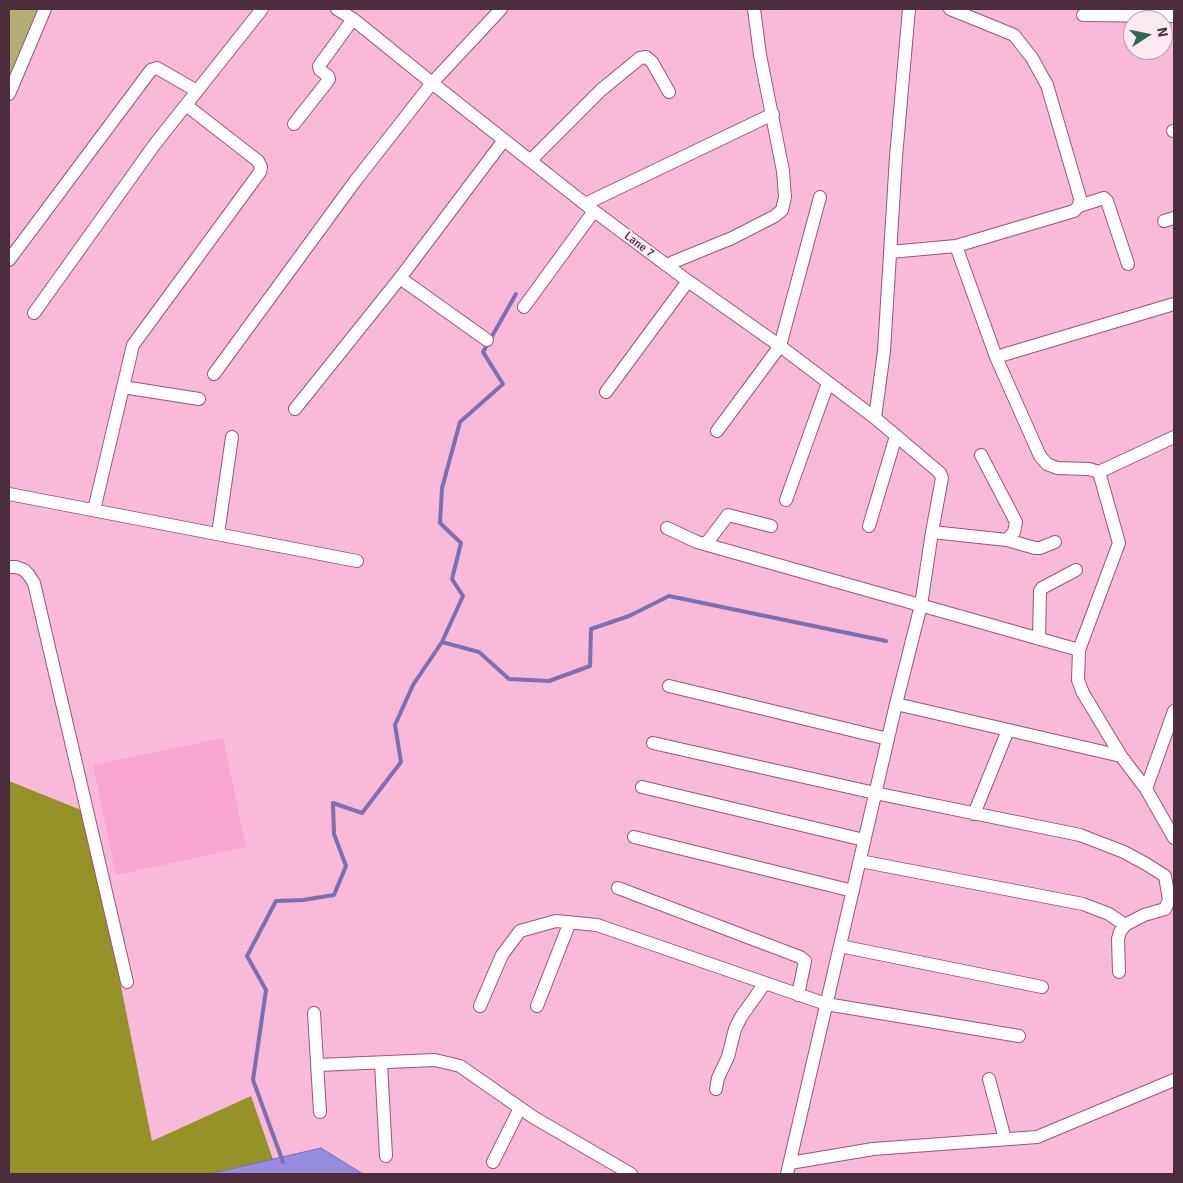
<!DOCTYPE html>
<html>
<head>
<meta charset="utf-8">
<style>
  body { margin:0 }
  #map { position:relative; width:1183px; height:1183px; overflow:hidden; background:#f8bad8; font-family:Signika,sans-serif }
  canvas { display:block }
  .frame { position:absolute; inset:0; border:10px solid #4c2d3d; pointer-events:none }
  .north { position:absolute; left:1123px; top:10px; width:50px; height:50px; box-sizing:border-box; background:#fbeaf2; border:1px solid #b59eaa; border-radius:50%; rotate:79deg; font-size:14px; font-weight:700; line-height:20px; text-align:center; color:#4c2d3d }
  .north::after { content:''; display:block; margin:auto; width:18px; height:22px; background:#2c6954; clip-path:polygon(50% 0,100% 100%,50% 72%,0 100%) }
</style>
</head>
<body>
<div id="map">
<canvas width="1183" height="1183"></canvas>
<div class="frame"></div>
<div class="north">N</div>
</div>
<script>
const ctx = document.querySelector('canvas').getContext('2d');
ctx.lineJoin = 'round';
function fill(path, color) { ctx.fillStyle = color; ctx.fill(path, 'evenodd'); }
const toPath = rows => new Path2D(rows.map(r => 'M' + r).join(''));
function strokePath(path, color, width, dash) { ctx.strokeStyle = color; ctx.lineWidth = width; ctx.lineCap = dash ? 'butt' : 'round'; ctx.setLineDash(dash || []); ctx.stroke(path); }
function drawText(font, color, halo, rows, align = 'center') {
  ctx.font = font + ' Signika,sans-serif'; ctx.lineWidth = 4; ctx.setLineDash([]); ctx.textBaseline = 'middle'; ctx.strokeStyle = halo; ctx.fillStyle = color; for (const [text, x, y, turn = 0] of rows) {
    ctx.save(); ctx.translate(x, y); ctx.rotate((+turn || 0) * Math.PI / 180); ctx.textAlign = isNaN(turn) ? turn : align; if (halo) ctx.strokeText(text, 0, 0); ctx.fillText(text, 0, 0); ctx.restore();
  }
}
const built = toPath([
  [223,738,246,847,116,875,93,765]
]);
const green = toPath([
  [9,9,39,9,9,82]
]);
const forest = toPath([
  [9,781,86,812,152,1141,251,1096,276,1168,254,1174,9,1174]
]);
const water = toPath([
  [321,1148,363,1174,209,1174,321,1148]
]);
const stream = toPath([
  [442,642,463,596,452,579,461,543,440,523,442,488,460,422,503,384,483,352,516,294],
  [283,1162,253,1080,266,990,247,956,276,901,303,900,334,895,346,866,334,834,333,803,362,813,401,762,395,725,413,685,442,642,479,652,509,679,549,681,590,666,591,629,629,616,669,596,886,641]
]);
const minor = toPath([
  [337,9,353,19,432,83,594,211,688,281,780,346,875,418,940,473,942,478,932,532,921,605,896,704,787,1174],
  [1083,15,1174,16],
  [9,94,45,9],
  [294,124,327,82,329,79,328,76,320,70,319,66,353,19],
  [1173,131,1174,131],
  [530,161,601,90,640,58,646,57,652,62,669,92],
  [585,204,773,114],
  [1079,206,1104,198,1107,201,1128,264],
  [1164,221,1174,218],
  [890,252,956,246,1074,211,1079,206,1080,198,1047,85,1032,58,1014,35,950,9],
  [9,260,151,70,157,68,197,91],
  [666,265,732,238,775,216,782,210,785,197,783,171,760,55,754,9],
  [400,278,487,340],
  [524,307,594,211],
  [34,313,155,144,262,9],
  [996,357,1174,304],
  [214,374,356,180,432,83,501,9],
  [123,387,199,399],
  [606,392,688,281],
  [295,409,400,278,504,140],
  [875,418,884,351,896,157,909,9],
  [717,431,780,346,820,197],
  [981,455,1016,522,1014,532,1007,540],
  [1099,472,1174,437],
  [9,494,357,561],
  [786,500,828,383],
  [94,510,133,345,260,172,261,167,258,161,186,105],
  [869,526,896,436],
  [667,528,697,542,1079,650,1119,543,1099,472,1089,469,1057,468,1047,464,1040,456,996,357,956,246],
  [932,532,1007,540,1035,548,1040,548,1055,542],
  [218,534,232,437],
  [706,544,728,515,771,526],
  [9,567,16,567,24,570,28,574,34,583,127,982],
  [1039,639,1040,591,1042,588,1076,570],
  [1079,650,1078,680,1083,693,1121,756,1146,789,1174,838],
  [669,686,888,739],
  [896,704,1121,756],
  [653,743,875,793,1080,835,1124,852,1146,864,1165,876,1169,900,1165,909,1144,915,1125,925,1120,932,1118,939,1119,972],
  [642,787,864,840],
  [1146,789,1174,711],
  [974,814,1008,730],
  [634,837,853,891],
  [860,861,1083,904,1109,914,1125,925],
  [618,888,800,957,805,961,798,995],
  [840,946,1042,987],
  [480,1006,502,955,520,931,556,921,597,925,826,1004,1019,1036],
  [537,1006,570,922],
  [314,1013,320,1112],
  [381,1063,386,1156],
  [318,1065,435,1060,460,1066,533,1117,631,1174],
  [989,1079,1005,1139],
  [716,1089,718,1078,728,1057,735,1029,741,1017,765,983],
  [493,1162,520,1108],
  [790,1163,873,1149,1037,1137,1174,1080]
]);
const streetNames = [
  ["Lane 7",639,245,37]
];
fill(built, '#f8a5d0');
fill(green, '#b0af74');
fill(forest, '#959227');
fill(water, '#958be0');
strokePath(water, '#7f6faf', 1);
strokePath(stream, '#7f6faf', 4);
strokePath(minor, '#9a557a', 14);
strokePath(minor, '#fff', 12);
drawText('12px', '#4c2d3d', '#fbeaf2', streetNames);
</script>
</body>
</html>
